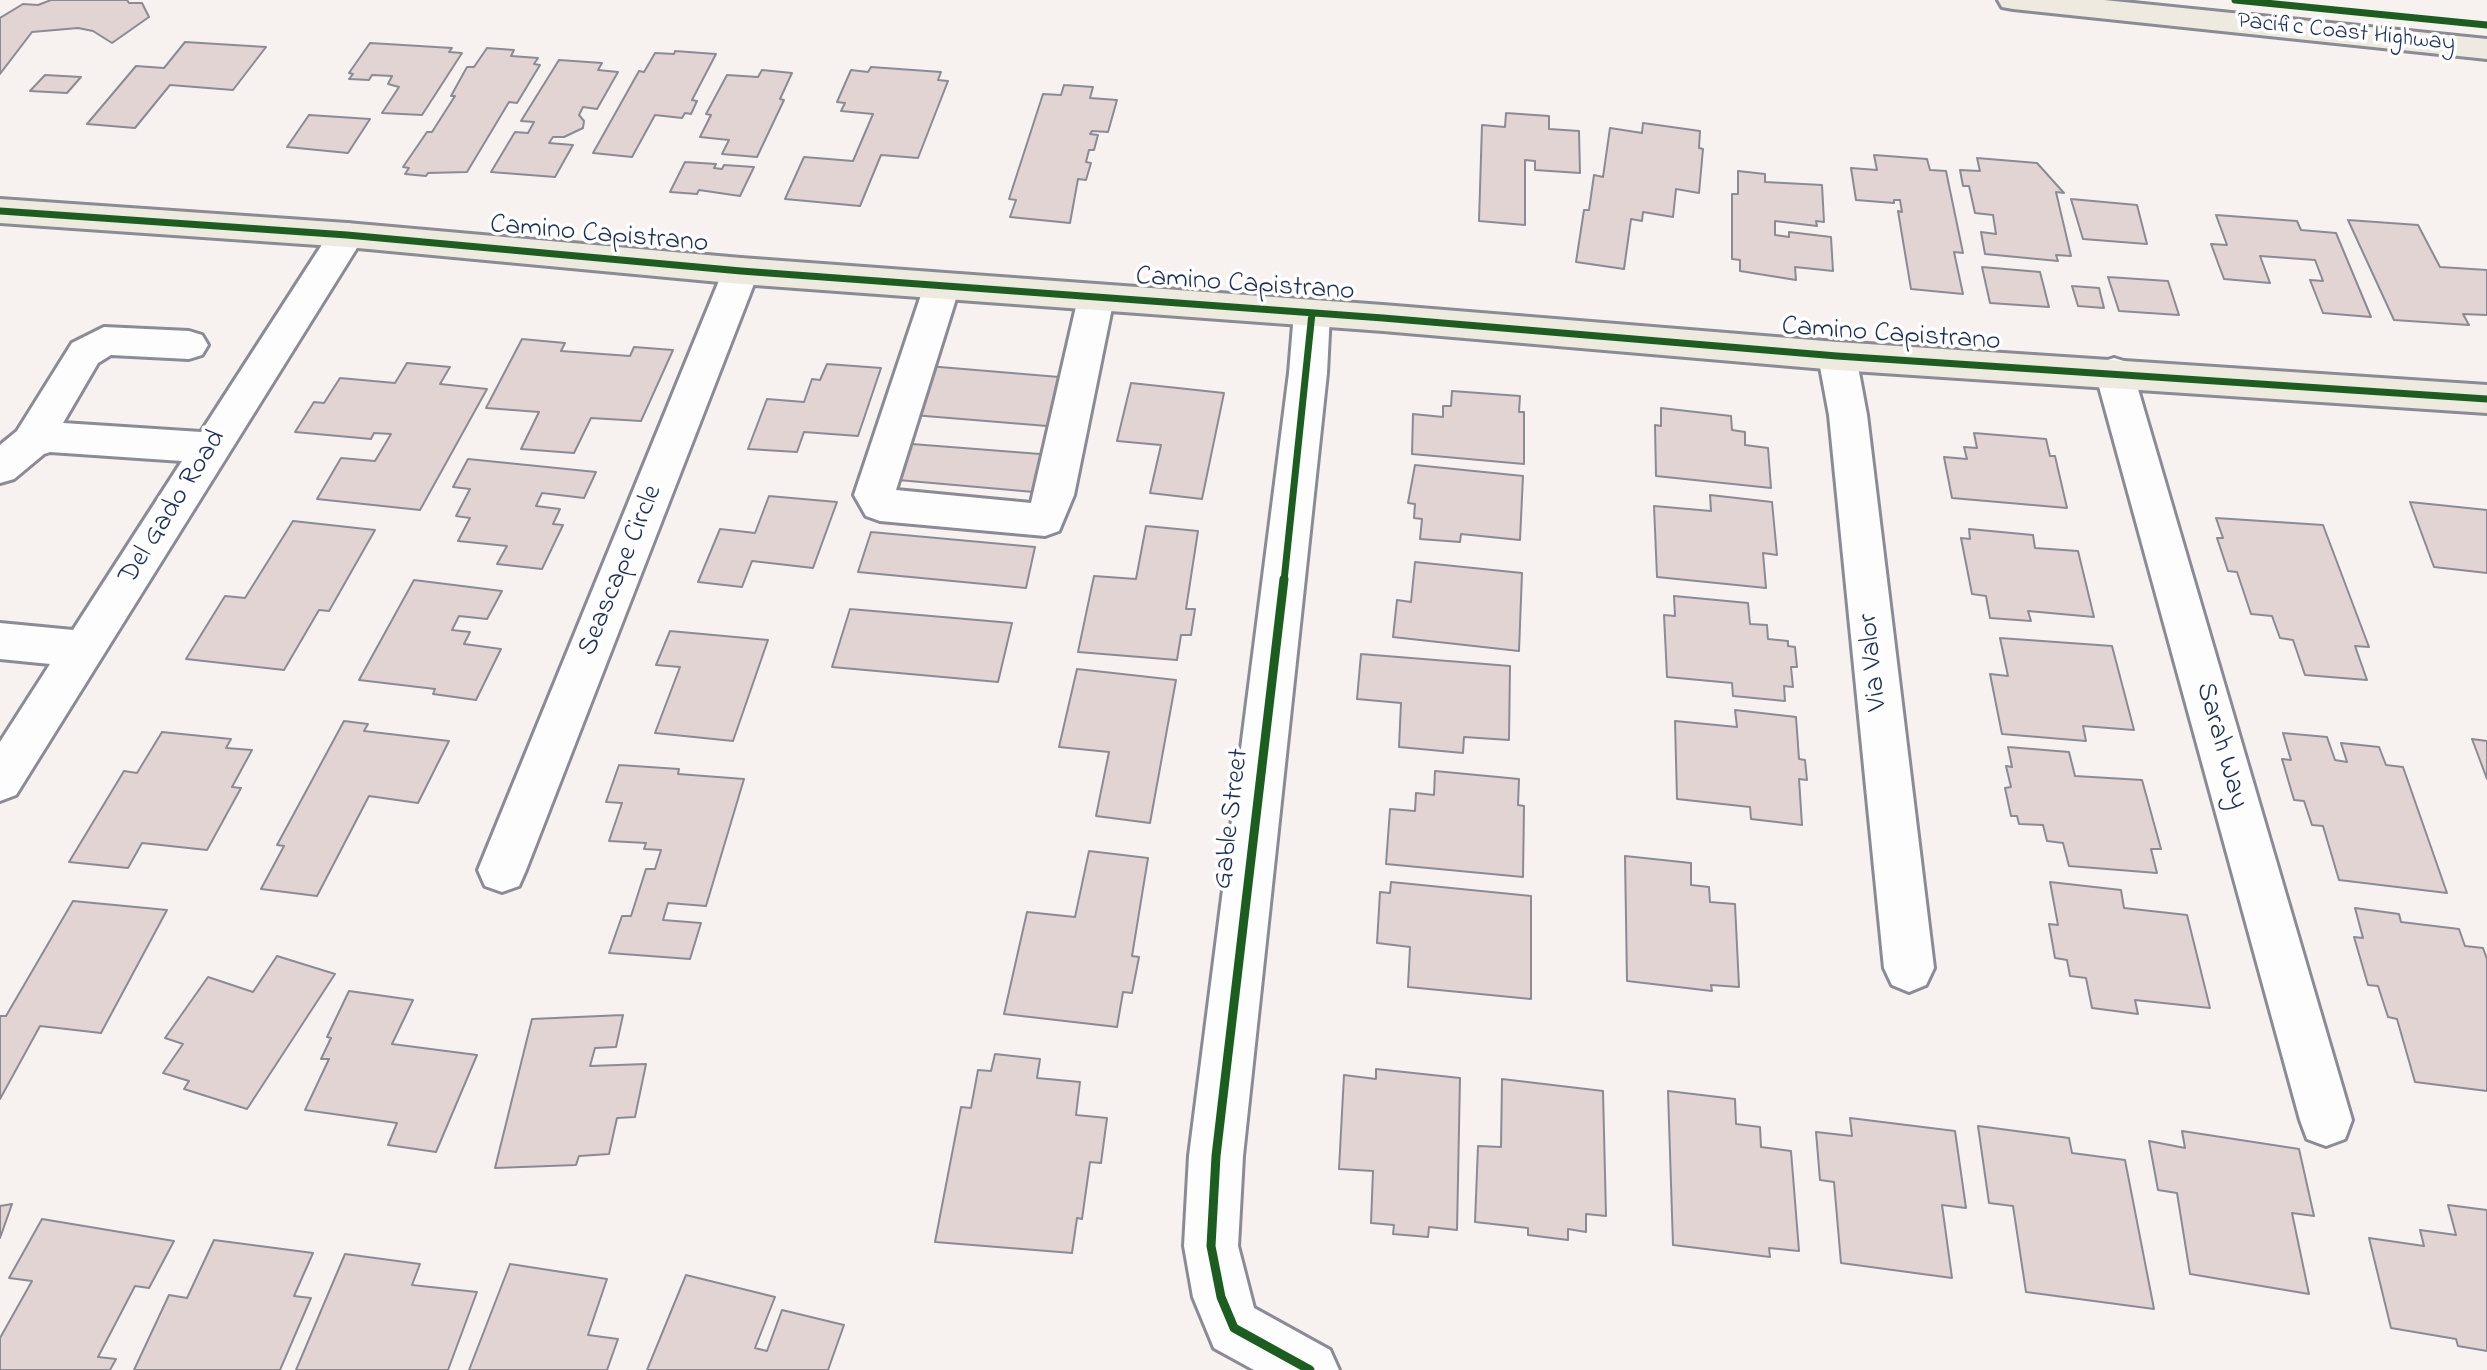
<!DOCTYPE html>
<html>
<head>
<meta charset="utf-8">
<style>
  body { margin:0 }
  canvas { display:block; background:#f7f1f0 }
</style>
</head>
<body>
<canvas width="2487" height="1370"></canvas>
<script>
const ctx = document.querySelector('canvas').getContext('2d');
ctx.lineJoin = 'round';
function fill(path, color) { ctx.fillStyle = color; ctx.fill(path, 'evenodd'); }
const toPath = rows => new Path2D(rows.map(r => 'M' + r).join(''));
function strokePath(path, color, width, dash) { ctx.strokeStyle = color; ctx.lineWidth = width; ctx.lineCap = dash ? 'butt' : 'round'; ctx.setLineDash(dash || []); ctx.stroke(path); }
function drawText(font, color, halo, rows, align = 'center') {
  ctx.font = font + ' "Indie Flower",sans-serif'; ctx.lineWidth = 7; ctx.setLineDash([]); ctx.textBaseline = 'middle'; ctx.strokeStyle = halo; ctx.fillStyle = color; for (const [text, x, y, turn = 0] of rows) {
    ctx.save(); ctx.translate(x, y); ctx.rotate((+turn || 0) * Math.PI / 180); ctx.textAlign = isNaN(turn) ? turn : align; if (halo) ctx.strokeText(text, 0, 0); ctx.fillText(text, 0, 0); ctx.restore();
  }
}
const building = toPath([
  [51,0,127,0,129,3,142,3,149,17,112,43,93,31,78,28,32,32,0,74,0,18,23,4,38,5,51,0],
  [185,42,266,47,233,90,170,85,135,128,87,124,136,66,164,68,185,42],
  [370,43,452,48,449,52,462,53,422,115,382,113,399,87,388,84,392,76,372,75,369,80,349,79,353,74,349,73,370,43],
  [487,48,514,50,511,56,538,58,534,64,540,65,517,103,509,102,467,172,428,173,426,176,405,174,409,168,403,167,427,132,432,132,455,96,451,96,467,67,474,67,487,48],
  [675,51,716,54,692,100,697,101,691,114,685,113,682,118,655,115,632,157,593,153,639,71,644,72,655,53,674,54,675,51],
  [559,60,602,63,598,70,618,72,597,109,583,107,579,115,584,121,583,128,564,137,553,137,549,143,573,145,555,177,491,172,515,132,528,133,534,122,521,121,559,60],
  [871,67,941,72,938,80,948,81,918,158,881,155,860,206,785,199,804,157,853,161,873,114,841,111,845,103,837,102,851,70,868,72,871,67],
  [762,70,792,73,780,99,784,100,757,157,722,154,729,140,700,137,711,115,706,114,727,75,758,77,762,70],
  [45,75,81,77,67,93,30,91,45,75],
  [1064,85,1093,87,1090,98,1117,100,1108,132,1092,131,1090,134,1098,135,1094,150,1089,150,1086,162,1091,163,1086,180,1078,179,1070,223,1010,217,1016,200,1009,199,1043,94,1061,95,1064,85],
  [1506,113,1549,116,1549,129,1579,131,1580,173,1535,170,1535,161,1525,160,1525,225,1479,221,1482,125,1505,127,1506,113],
  [309,115,370,119,348,153,287,147,309,115],
  [1643,123,1700,131,1699,148,1703,149,1699,193,1676,189,1673,217,1643,212,1642,221,1631,219,1624,269,1576,262,1584,210,1589,210,1594,175,1603,177,1610,128,1642,133,1643,123],
  [1874,155,1927,159,1930,170,1946,171,1963,253,1954,252,1963,294,1911,289,1898,211,1902,212,1900,200,1894,200,1894,203,1856,200,1851,168,1877,170,1874,155],
  [1977,158,2037,163,2064,193,2056,192,2071,256,2056,255,2058,261,1985,254,1981,232,1996,234,1993,215,1975,213,1969,186,1963,186,1960,170,1980,171,1977,158],
  [685,162,716,164,714,168,722,169,724,165,754,167,740,196,699,190,697,194,670,192,685,162],
  [1738,171,1765,174,1765,182,1822,185,1824,222,1816,221,1817,226,1775,221,1775,235,1789,237,1789,232,1831,237,1833,271,1795,267,1796,280,1740,271,1740,260,1732,259,1732,194,1738,194,1738,171],
  [2071,199,2137,205,2147,244,2083,239,2071,199],
  [2216,215,2297,221,2301,230,2336,233,2371,317,2323,313,2310,280,2323,281,2315,260,2260,256,2270,283,2224,279,2211,244,2227,245,2216,215],
  [2348,220,2418,225,2440,267,2487,270,2487,315,2463,314,2469,325,2394,320,2348,220],
  [1982,267,2040,272,2049,307,1990,303,1982,267],
  [2108,277,2168,281,2179,315,2119,311,2108,277],
  [2072,286,2099,288,2104,308,2078,306,2072,286],
  [522,339,565,343,561,351,630,356,634,347,673,350,641,421,591,418,574,453,521,449,539,412,486,408,522,339],
  [407,363,450,367,440,384,487,389,420,510,317,499,341,458,375,461,391,434,374,433,371,439,295,432,314,402,324,403,340,378,395,383,407,363],
  [827,364,881,368,858,436,804,432,797,452,748,449,767,399,804,402,812,379,820,380,827,364],
  [928,366,1071,378,1059,427,913,415,928,366],
  [1131,383,1224,393,1202,499,1150,493,1161,445,1117,441,1131,383],
  [1452,391,1520,396,1519,412,1524,412,1524,464,1412,454,1413,414,1443,417,1443,406,1451,406,1452,391],
  [1661,408,1731,416,1732,430,1745,432,1745,445,1768,448,1771,488,1656,476,1655,425,1661,426,1661,408],
  [1974,433,2046,439,2050,456,2055,456,2067,508,1952,498,1944,457,1967,459,1964,447,1977,448,1974,433],
  [899,443,1053,455,1045,493,887,479,899,443],
  [468,459,596,472,584,498,542,493,536,506,560,509,553,524,563,525,542,569,497,564,507,546,458,541,470,518,456,516,470,489,453,487,468,459],
  [1415,465,1523,476,1520,540,1461,534,1460,542,1420,539,1422,519,1414,518,1415,504,1408,503,1415,465],
  [1710,495,1772,502,1777,555,1763,553,1766,588,1657,577,1654,506,1711,511,1710,495],
  [769,496,837,502,813,568,752,561,742,587,698,582,720,529,755,533,769,496],
  [2410,502,2487,510,2487,573,2434,567,2410,502],
  [2216,518,2323,525,2369,647,2355,646,2367,680,2305,675,2293,640,2280,638,2272,616,2251,614,2237,572,2228,571,2217,538,2223,538,2216,518],
  [293,521,375,530,329,611,319,610,284,670,186,659,225,596,245,598,293,521],
  [1146,526,1198,531,1186,609,1195,609,1191,635,1181,635,1177,660,1078,652,1094,576,1136,579,1146,526],
  [1969,529,2033,535,2035,548,2078,551,2094,617,2028,611,2031,621,1990,618,1986,596,1972,594,1961,538,1970,539,1969,529],
  [871,532,1035,547,1026,588,858,572,871,532],
  [1415,562,1522,573,1519,651,1393,637,1397,600,1411,602,1415,562],
  [414,580,502,591,487,619,459,616,452,630,470,632,464,644,501,649,476,700,433,694,435,689,359,680,414,580],
  [1674,596,1748,603,1750,624,1767,625,1768,639,1788,641,1788,646,1795,647,1797,667,1791,667,1793,687,1784,686,1785,701,1733,696,1732,683,1667,677,1664,615,1675,616,1674,596],
  [850,609,1012,623,998,682,832,667,850,609],
  [670,631,768,640,733,741,655,733,680,667,656,665,670,631],
  [2000,638,2112,646,2134,730,2083,726,2086,741,2002,734,1990,674,2008,676,2000,638],
  [1361,654,1510,666,1509,740,1464,737,1463,753,1399,747,1401,703,1357,699,1361,654],
  [1077,669,1176,680,1150,823,1096,816,1109,752,1059,747,1077,669],
  [1735,710,1796,717,1799,759,1805,760,1807,780,1799,779,1802,825,1751,819,1750,807,1677,799,1675,721,1737,727,1735,710],
  [344,721,368,724,364,731,449,741,418,803,369,796,317,896,261,889,284,846,277,845,344,721],
  [162,732,231,739,226,748,252,750,232,787,241,788,207,850,142,843,128,868,69,862,124,771,137,773,162,732],
  [2283,733,2327,737,2335,760,2347,762,2341,743,2379,747,2386,765,2403,767,2447,893,2339,880,2323,826,2312,825,2304,801,2294,800,2282,759,2291,760,2283,733],
  [2472,739,2487,741,2487,779,2472,739],
  [2008,747,2069,752,2075,776,2142,780,2161,849,2151,849,2157,873,2069,866,2063,843,2047,841,2043,825,2019,824,2017,816,2011,816,2005,788,2011,787,2006,766,2012,767,2008,747],
  [619,765,679,769,678,774,744,779,706,906,668,903,663,920,701,923,690,959,609,953,622,916,631,916,646,869,655,869,661,850,644,849,646,843,609,841,622,803,606,802,619,765],
  [1435,771,1519,779,1518,805,1524,806,1523,877,1386,864,1390,809,1415,811,1416,793,1434,795,1435,771],
  [1089,851,1148,858,1132,956,1139,957,1132,993,1123,992,1117,1027,1004,1014,1027,912,1075,917,1089,851],
  [1625,856,1691,863,1691,885,1709,887,1710,902,1735,904,1739,987,1711,985,1712,991,1627,981,1625,856],
  [1391,882,1531,896,1531,999,1408,987,1410,947,1377,943,1380,892,1390,893,1391,882],
  [2050,882,2121,890,2124,908,2187,915,2210,1008,2135,1000,2138,1014,2092,1008,2086,978,2070,976,2067,960,2055,958,2049,924,2058,925,2050,882],
  [73,901,167,910,101,1033,40,1026,0,1099,0,1016,6,1016,73,901],
  [2355,908,2399,914,2401,922,2459,929,2465,946,2483,948,2487,959,2487,1091,2415,1082,2397,1019,2388,1017,2378,986,2368,985,2354,937,2363,938,2355,908],
  [277,956,335,974,247,1109,184,1089,189,1081,163,1073,183,1044,165,1038,208,977,253,992,277,956],
  [349,991,413,1000,392,1044,477,1055,436,1152,388,1145,397,1123,305,1110,329,1059,321,1059,331,1038,327,1037,349,991],
  [623,1015,616,1047,595,1048,590,1066,646,1064,635,1117,617,1118,609,1154,579,1156,576,1165,495,1168,532,1019,623,1015],
  [995,1054,1040,1059,1037,1078,1080,1082,1076,1115,1107,1118,1101,1163,1090,1162,1082,1219,1077,1218,1072,1253,935,1242,961,1107,971,1108,978,1070,991,1071,995,1054],
  [1376,1069,1460,1078,1457,1230,1429,1227,1428,1237,1393,1234,1394,1225,1371,1223,1373,1171,1339,1169,1344,1075,1376,1079,1376,1069],
  [1502,1079,1603,1091,1606,1216,1586,1214,1586,1232,1568,1229,1568,1240,1528,1235,1528,1228,1475,1222,1478,1146,1501,1147,1502,1079],
  [1668,1091,1735,1099,1736,1124,1760,1127,1761,1147,1791,1151,1799,1251,1769,1248,1770,1257,1673,1245,1668,1091],
  [1850,1118,1955,1131,1966,1208,1942,1205,1952,1278,1841,1263,1834,1182,1820,1180,1816,1132,1852,1136,1850,1118],
  [1978,1126,2069,1138,2072,1153,2125,1160,2154,1309,2026,1292,2013,1206,1989,1203,1978,1126],
  [2182,1131,2299,1149,2314,1216,2292,1213,2309,1294,2190,1274,2177,1193,2158,1190,2149,1141,2185,1148,2182,1131],
  [12,1204,0,1238,0,1206,12,1204],
  [2448,1205,2487,1210,2487,1351,2458,1346,2456,1339,2391,1328,2369,1238,2424,1246,2420,1230,2456,1235,2448,1205],
  [42,1219,174,1241,149,1288,135,1286,98,1357,116,1359,110,1370,0,1370,0,1338,32,1281,9,1278,42,1219],
  [214,1240,313,1253,294,1296,311,1298,280,1370,134,1370,169,1295,187,1298,214,1240],
  [345,1254,420,1264,412,1285,477,1292,448,1370,296,1370,345,1254],
  [510,1264,607,1279,588,1335,618,1339,607,1370,469,1370,510,1264],
  [686,1275,775,1297,755,1348,767,1351,782,1310,844,1325,828,1370,647,1370,686,1275]
]);
const minor = toPath([
  [347,223,360,226,365,235,16,795,0,801,0,742,50,664,0,659,0,623,73,630,182,461,50,452,44,454,14,479,0,483,0,445,17,431,72,343,104,327,189,331,202,335,208,345,202,355,189,359,111,355,98,363,63,423,201,432,334,226,347,223],
  [741,258,754,262,759,271,526,870,519,886,502,892,485,886,478,870,723,271,728,262,741,258],
  [942,273,955,277,960,286,896,490,1031,503,1078,298,1083,289,1096,285,1109,289,1114,298,1074,495,1059,531,1045,536,880,521,866,516,854,495,924,286,929,277,942,273],
  [1312,300,1325,304,1330,313,1327,373,1243,1156,1238,1246,1254,1308,1330,1350,1339,1370,1254,1370,1214,1348,1193,1297,1184,1246,1189,1156,1289,373,1294,313,1299,304,1312,300],
  [1837,342,1850,346,1856,356,1867,415,1934,968,1926,985,1909,992,1892,985,1884,968,1829,415,1818,356,1824,346,1837,342],
  [2114,358,2127,362,2133,372,2352,1120,2345,1139,2326,1146,2307,1139,2300,1120,2095,372,2101,362,2114,358]
]);
const major = toPath([
  [1998,0,2104,0,2487,39,2487,59,2013,9,2002,7,1998,0],
  [0,199,347,223,741,258,1383,305,1837,342,2487,385,2487,413,1837,370,1383,331,741,284,347,247,0,223,0,199]
]);
const cyclewayFar1 = toPath([
  [2235,0,2487,25],
  [0,211,347,235,741,271,1383,318,1837,356,2487,399],
  [1284,581,1312,313]
]);
const cycleway = toPath([
  [1284,579,1216,1156,1211,1246,1221,1297,1234,1328,1310,1370]
]);
const farStreetnames = [
  ["Pacific Coast Highway",2346,34,6]
];
const streetNames = [
  ["Camino Capistrano",599,236,5],
  ["Camino Capistrano",1245,286,4],
  ["Camino Capistrano",1891,336,4],
  ["Del Gado Road",174,508,-58],
  ["Seascape Circle",622,571,-68],
  ["Via Valor",1875,662,-96],
  ["Sarah Way",2220,746,74],
  ["Gable Street",1233,819,-83]
];
fill(building, '#e2d4d2');
strokePath(building, '#8a8b94', 2);
strokePath(minor, '#8a8b94', 6);
strokePath(major, '#8a8b94', 6);
fill(minor, '#fefdfd');
fill(major, '#eeeadf');
strokePath(cyclewayFar1, '#1b5e20', 7);
strokePath(cycleway, '#1b5e20', 9);
drawText('24px', '#1b2f5e', '#fff', farStreetnames);
drawText('28px', '#1b2f5e', '#fff', streetNames);
</script>
</body>
</html>
